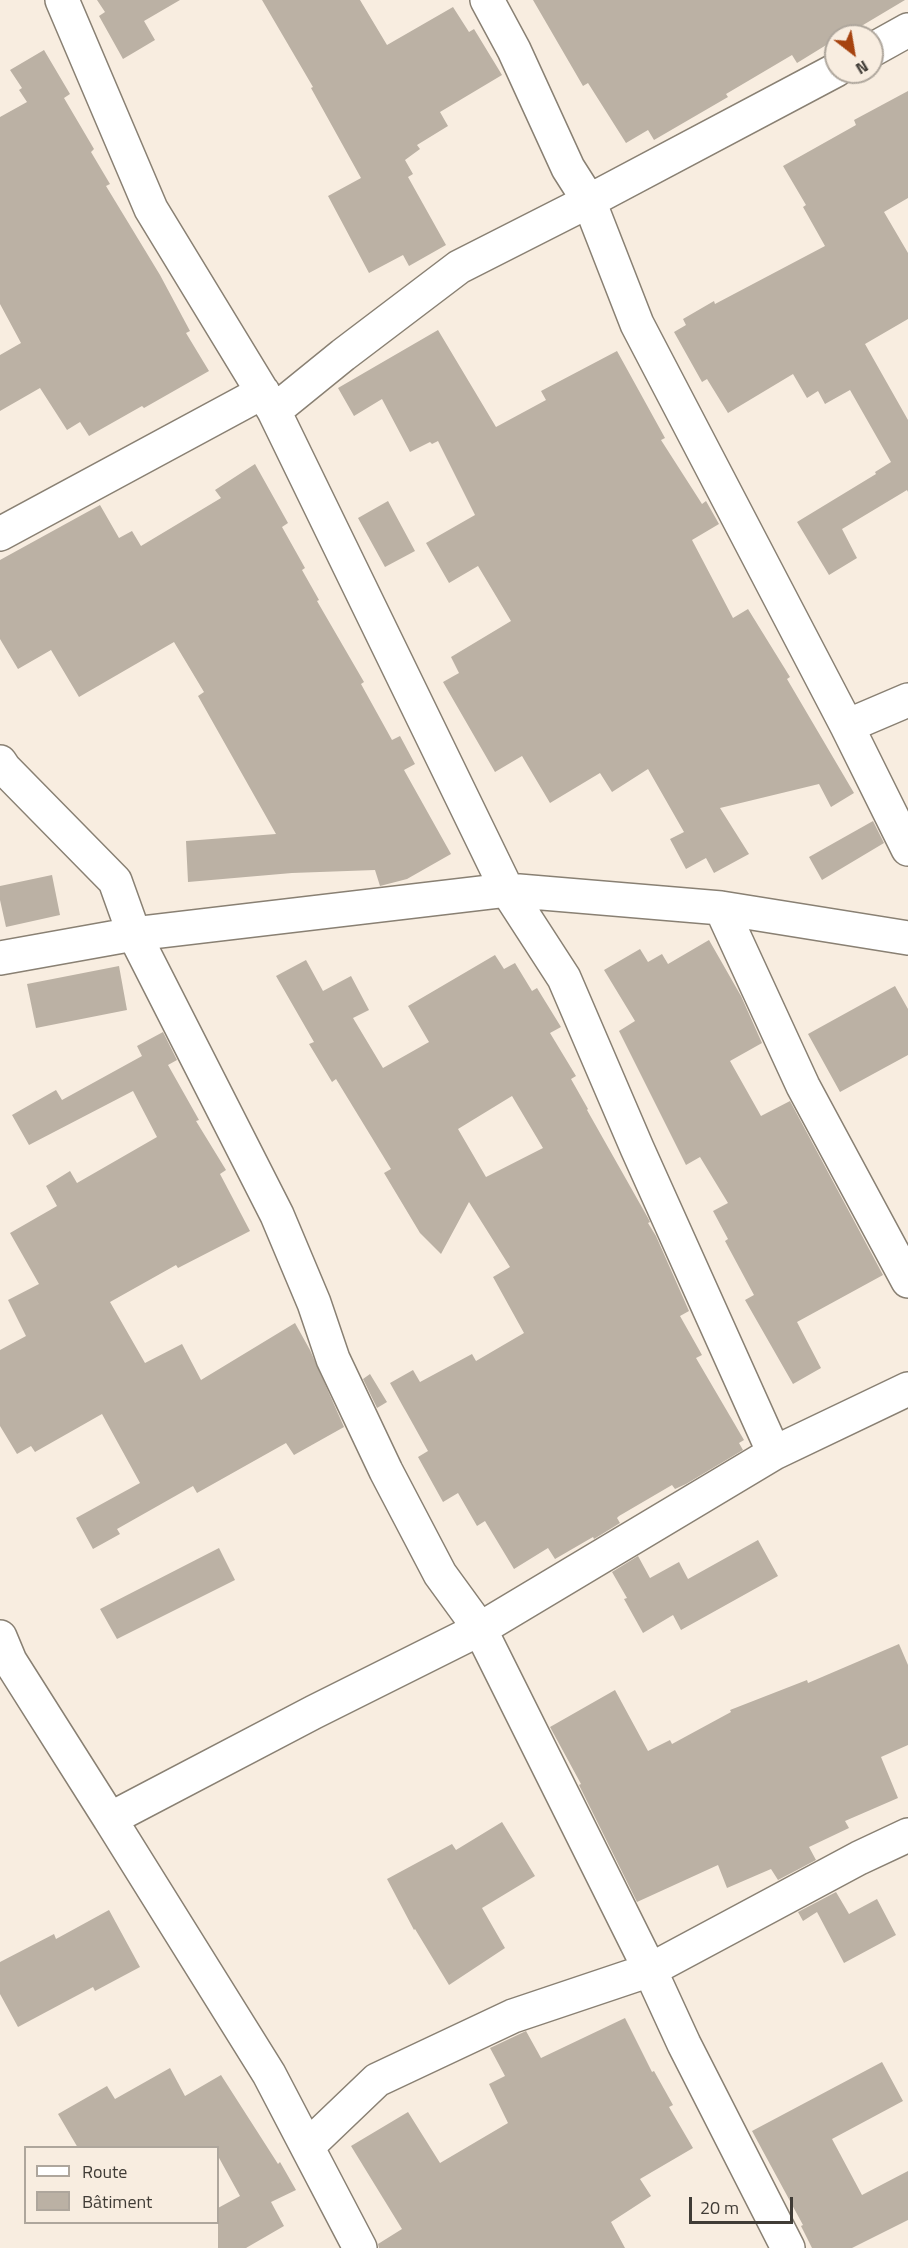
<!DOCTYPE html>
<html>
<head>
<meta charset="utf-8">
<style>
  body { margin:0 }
  #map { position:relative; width:908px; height:2248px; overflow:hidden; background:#f8ede0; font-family:"Titillium Web",sans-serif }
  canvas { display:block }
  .legend { position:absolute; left:24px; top:2146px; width:195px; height:78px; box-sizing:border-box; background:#f8ede0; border:2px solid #aea69c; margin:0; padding:8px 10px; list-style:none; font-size:18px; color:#403c36 }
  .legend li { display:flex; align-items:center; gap:12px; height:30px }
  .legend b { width:30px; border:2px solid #aea69c }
  .north { position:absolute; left:824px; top:24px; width:60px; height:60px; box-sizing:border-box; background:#f8ede0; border:2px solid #aea69c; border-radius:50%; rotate:149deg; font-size:16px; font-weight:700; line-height:24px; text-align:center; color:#403c36 }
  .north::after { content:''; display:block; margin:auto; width:21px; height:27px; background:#a6430f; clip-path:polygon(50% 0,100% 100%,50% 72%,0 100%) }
  .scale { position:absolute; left:689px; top:2197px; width:104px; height:27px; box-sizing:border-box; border:3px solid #403c36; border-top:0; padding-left:8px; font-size:18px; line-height:21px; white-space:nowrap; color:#403c36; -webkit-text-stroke:4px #f8ede0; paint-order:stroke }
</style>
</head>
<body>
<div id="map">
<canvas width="908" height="2248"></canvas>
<ul class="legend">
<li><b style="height:8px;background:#fff"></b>Route</li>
<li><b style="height:16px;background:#bbb1a4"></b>Bâtiment</li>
</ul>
<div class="north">N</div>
<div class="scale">20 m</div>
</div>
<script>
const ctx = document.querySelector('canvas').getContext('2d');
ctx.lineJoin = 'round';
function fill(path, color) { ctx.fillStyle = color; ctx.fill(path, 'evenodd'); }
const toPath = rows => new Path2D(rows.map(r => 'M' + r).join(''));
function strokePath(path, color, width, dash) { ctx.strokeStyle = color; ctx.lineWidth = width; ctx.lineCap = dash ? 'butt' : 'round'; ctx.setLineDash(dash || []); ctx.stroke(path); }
const building = toPath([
  [97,0,180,0,144,21,155,40,123,59,99,16,105,12],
  [262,0,360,0,387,45,453,7,469,32,474,29,502,75,440,112,448,126,417,145,420,149,405,160,413,174,408,177,446,245,409,266,403,255,369,273,328,196,361,178,311,88,313,87],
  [533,0,905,0,853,31,852,30,841,36,836,36,836,39,797,63,792,55,726,94,728,97,654,140,648,130,626,143,588,83,583,86],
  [44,50,70,94,64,98,94,149,91,152,110,184,106,186,160,275,190,331,186,333,209,371,144,408,142,406,89,436,80,422,67,430,40,388,0,411,0,355,21,343,0,304,0,117,27,102,19,90,22,88,10,70],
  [908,91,908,198,884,212,908,253,908,319,865,344,908,420,908,492,907,490,842,529,857,558,829,575,797,522,876,474,875,472,891,462,850,390,825,404,818,391,807,398,793,374,728,413,707,379,702,382,674,332,686,325,683,319,714,301,715,304,825,246,803,207,806,205,783,166,856,125,854,120],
  [438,330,496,427,546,400,541,391,617,351,665,438,661,440,702,504,706,501,719,524,692,540,733,618,748,609,790,677,787,679,854,793,831,807,819,784,720,808,749,854,714,873,706,858,686,869,670,839,684,832,648,769,612,792,600,773,550,803,522,756,495,772,443,682,459,673,451,657,511,621,478,566,449,583,426,543,475,515,438,441,432,444,430,442,410,452,382,399,354,416,338,388],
  [255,464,288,523,282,527,305,568,302,570,319,600,317,601,364,682,361,684,392,740,400,736,415,764,404,770,451,854,407,879,380,886,375,870,292,873,188,882,186,841,276,834,198,696,204,692,174,642,79,697,51,650,18,669,0,639,0,560,100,505,119,538,132,531,141,546,221,498,215,490],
  [388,501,415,551,385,567,358,518],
  [873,821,884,843,822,880,809,857],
  [52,875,60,915,6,927,0,900,0,886],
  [709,940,741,996,762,1043,730,1061,761,1116,790,1101,883,1275,797,1322,821,1368,793,1384,745,1300,754,1295,725,1241,728,1239,713,1211,728,1203,700,1157,686,1165,619,1031,635,1021,604,970,640,949,648,962,662,954,668,964],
  [495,955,504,969,515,963,532,991,537,988,561,1027,550,1033,576,1076,571,1079,588,1109,587,1110,648,1218,650,1222,648,1223,656,1236,689,1311,680,1316,702,1355,696,1358,744,1440,739,1443,743,1450,686,1484,675,1489,672,1485,619,1516,617,1518,620,1523,594,1539,593,1537,555,1559,548,1548,514,1569,485,1521,477,1526,458,1493,443,1502,418,1457,428,1451,390,1383,413,1370,420,1382,472,1354,476,1361,524,1333,493,1277,510,1267,469,1202,441,1254,420,1233,384,1173,391,1169,336,1079,332,1082,309,1044,314,1042,276,976,306,960,323,991,351,976,369,1010,353,1018,383,1068,429,1042,408,1006],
  [512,1096,543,1148,486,1177,458,1129],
  [119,966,127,1010,36,1028,27,984],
  [895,986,908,1009,908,1055,840,1092,808,1034],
  [163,1032,177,1060,168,1065,199,1120,196,1121,226,1170,220,1174,250,1231,178,1268,176,1265,110,1302,145,1363,182,1344,201,1380,295,1323,310,1350,344,1427,294,1455,286,1443,197,1493,193,1486,117,1529,120,1534,93,1549,76,1518,140,1483,102,1414,35,1452,31,1446,17,1454,0,1426,0,1350,26,1336,8,1300,39,1284,10,1233,57,1206,46,1186,70,1171,77,1183,157,1137,133,1091,29,1145,12,1115,56,1090,62,1100,142,1056,137,1046],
  [370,1374,387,1402,377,1408,363,1379],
  [758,1540,778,1576,681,1630,673,1615,643,1633,624,1599,627,1598,612,1572,638,1556,650,1578,679,1562,688,1579],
  [219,1548,235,1580,117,1639,100,1609],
  [899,1644,908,1665,908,1745,881,1757,898,1798,845,1821,849,1828,809,1847,816,1860,778,1880,771,1869,727,1888,718,1865,637,1902,579,1785,581,1784,550,1727,615,1690,648,1751,670,1740,672,1744,731,1712,730,1710,807,1680,808,1683],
  [502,1822,535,1876,482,1908,505,1948,449,1985,415,1929,414,1930,387,1879,452,1844,456,1850],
  [836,1892,849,1914,877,1899,896,1935,844,1963,817,1912,803,1921,798,1912],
  [109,1910,140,1967,95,1991,93,1987,18,2027,0,1994,0,1962,54,1934,56,1939],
  [625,2018,652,2072,654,2071,673,2105,669,2107,693,2148,640,2179,651,2196,611,2222,625,2248,379,2248,378,2244,402,2229,351,2146,408,2112,440,2163,508,2123,489,2084,505,2076,490,2048,526,2031,541,2058],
  [882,2062,903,2101,832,2139,862,2195,908,2171,908,2220,852,2248,812,2248,801,2226,803,2225,752,2131],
  [170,2068,185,2096,221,2075,278,2164,280,2162,296,2190,271,2202,284,2226,246,2248,218,2248,218,2208,240,2196,218,2156,218,2148,78,2148,58,2114,107,2086,115,2099]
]);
const street = toPath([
  [62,0,151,209,274,411,507,890,564,978,637,1148,774,1453,480,1629,650,1970,684,2044,788,2248],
  [487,0,514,50,568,168,589,201,637,324,847,726,908,849],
  [872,50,908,30],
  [274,411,343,355,459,267,589,201,836,70],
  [0,534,263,392],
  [847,726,908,700],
  [0,762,4,768,115,881,134,934,277,1215,314,1303,333,1359,386,1471,440,1574,480,1629,314,1712,110,1819,269,2074,360,2248],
  [721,908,803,1086,908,1281],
  [0,958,134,934,507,890,721,908,908,938],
  [774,1453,908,1389],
  [0,1637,10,1661,110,1819],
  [308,2146,377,2080,513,2016,650,1970,859,1858,908,1835]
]);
fill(building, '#bbb1a4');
strokePath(street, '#898073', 36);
strokePath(street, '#fff', 33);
</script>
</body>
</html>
